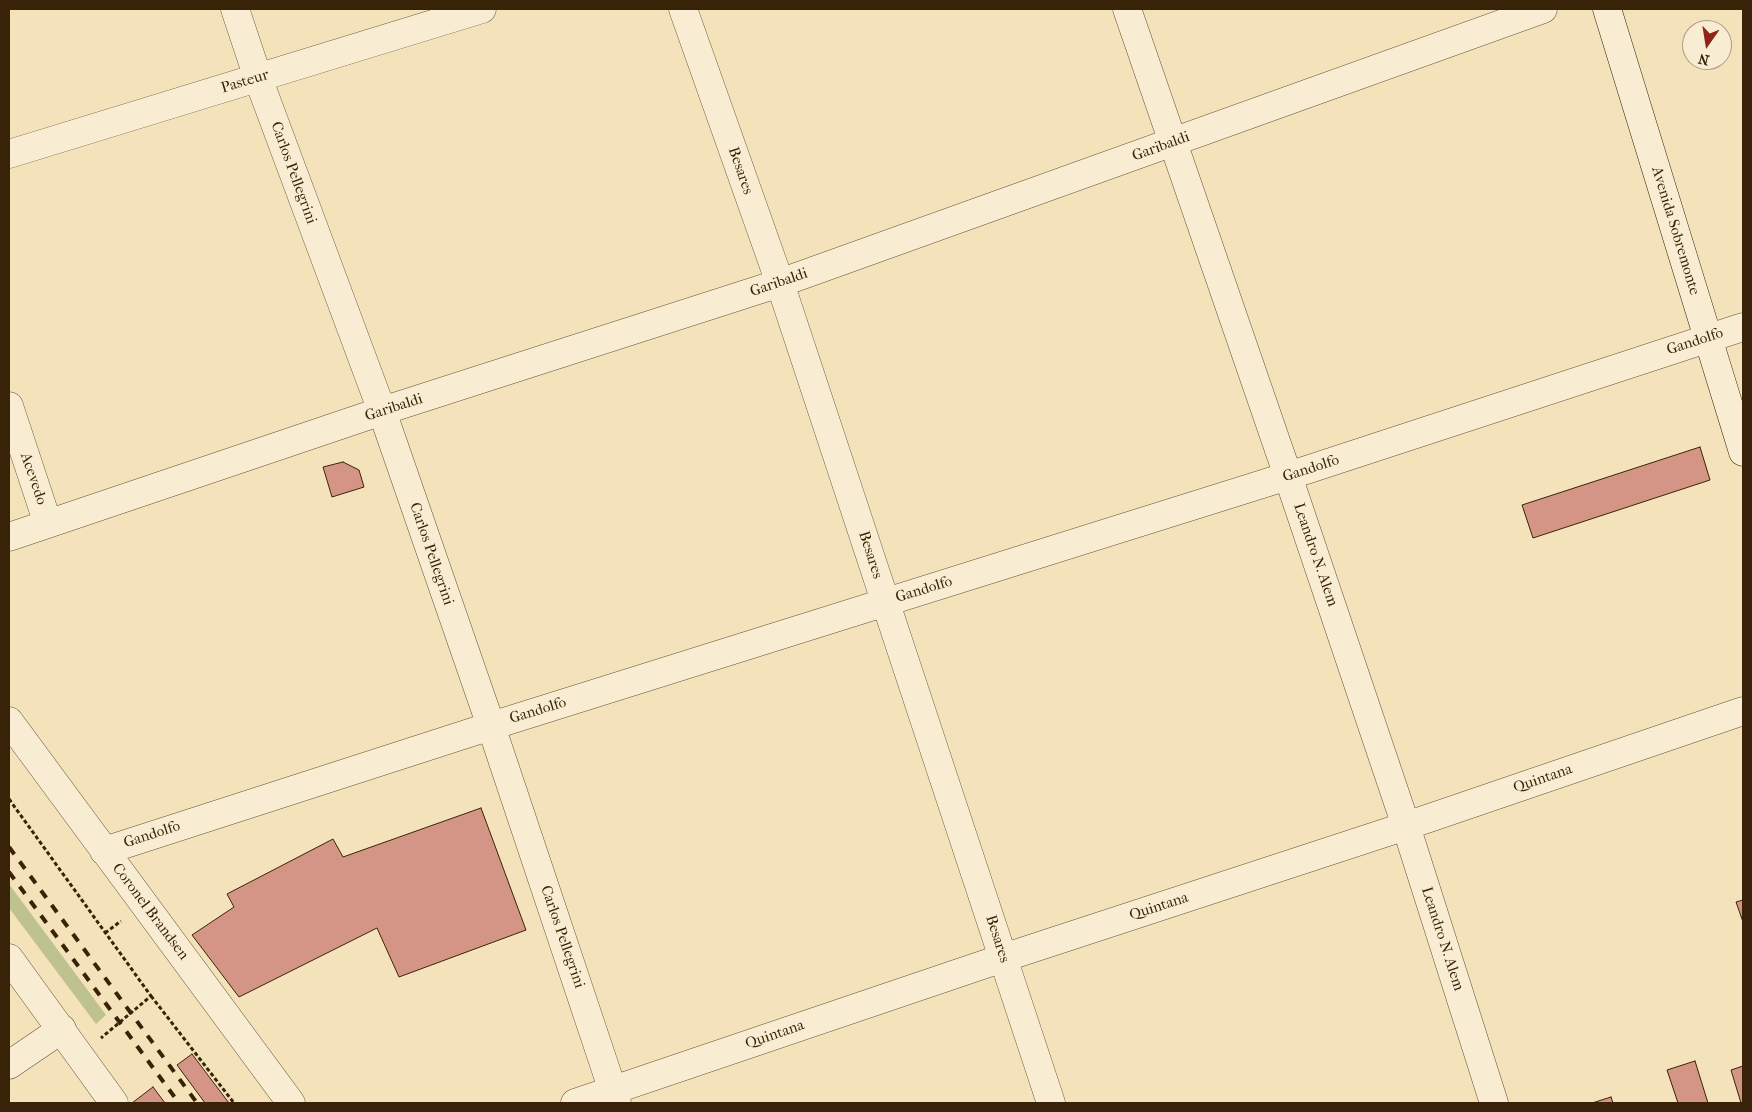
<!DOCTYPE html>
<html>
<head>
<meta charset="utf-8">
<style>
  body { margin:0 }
  #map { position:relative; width:1752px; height:1112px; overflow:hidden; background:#f4e2bb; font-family:"IM FELL French Canon",serif }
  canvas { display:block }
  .frame { position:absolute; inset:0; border:10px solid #392308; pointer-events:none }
  .north { position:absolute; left:1682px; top:20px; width:50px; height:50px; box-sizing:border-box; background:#f8ecd3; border:1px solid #ac9c82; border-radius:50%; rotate:193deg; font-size:14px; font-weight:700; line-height:20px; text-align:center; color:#392308 }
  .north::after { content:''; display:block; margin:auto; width:18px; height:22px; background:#8f2418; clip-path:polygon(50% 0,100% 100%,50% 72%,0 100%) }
</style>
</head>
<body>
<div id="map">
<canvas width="1752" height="1112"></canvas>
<div class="frame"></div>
<div class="north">N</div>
</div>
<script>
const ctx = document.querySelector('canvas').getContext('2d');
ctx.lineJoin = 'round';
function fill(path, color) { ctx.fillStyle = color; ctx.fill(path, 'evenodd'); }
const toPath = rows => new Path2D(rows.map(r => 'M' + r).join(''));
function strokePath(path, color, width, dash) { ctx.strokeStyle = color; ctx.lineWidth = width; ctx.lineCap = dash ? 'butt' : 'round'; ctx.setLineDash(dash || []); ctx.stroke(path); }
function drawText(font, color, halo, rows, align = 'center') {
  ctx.font = font + ' "IM FELL French Canon",serif'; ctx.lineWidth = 4; ctx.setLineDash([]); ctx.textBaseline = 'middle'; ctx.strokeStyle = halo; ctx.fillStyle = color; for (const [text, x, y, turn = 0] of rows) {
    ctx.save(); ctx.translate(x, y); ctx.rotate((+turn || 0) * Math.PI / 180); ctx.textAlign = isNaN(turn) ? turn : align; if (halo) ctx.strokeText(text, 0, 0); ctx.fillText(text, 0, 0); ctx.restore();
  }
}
const green = toPath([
  [9,884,106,1015,96,1024,9,908]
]);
const building = toPath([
  [1700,447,1710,480,1533,538,1522,505,1700,447],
  [343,462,359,470,364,487,332,497,323,467,343,462],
  [481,808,526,930,399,977,377,928,239,997,192,935,234,907,227,894,333,839,343,857,481,808],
  [1743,900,1743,922,1736,902,1743,900],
  [192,1054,229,1103,205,1103,177,1065,192,1054],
  [1695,1061,1708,1103,1678,1103,1667,1070,1695,1061],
  [1743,1066,1743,1103,1741,1103,1731,1070,1743,1066],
  [153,1087,165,1103,132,1103,153,1087],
  [1611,1097,1613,1103,1592,1103,1611,1097]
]);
const path = toPath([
  [9,799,151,996,101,1038],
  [105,933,121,921],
  [151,996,234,1103]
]);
const minor = toPath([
  [235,9,258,78,382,411,491,726,617,1103],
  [683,9,780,283,1051,1103],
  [1127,9,1288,476,1406,826,1494,1103],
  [9,154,482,9],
  [9,406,48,524],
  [9,537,382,411,780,283,1543,9],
  [9,721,291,1103],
  [104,851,491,726,1288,476,1743,327],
  [9,958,114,1103],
  [9,1065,62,1029],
  [575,1103,1003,958,1406,826,1743,711]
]);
const secondary = toPath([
  [1607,9,1743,452]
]);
const rail = toPath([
  [9,847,197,1103],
  [9,872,179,1103]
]);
const streetNames = [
  ["Pasteur",245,82,-17],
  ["Garibaldi",1161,147,-20],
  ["Besares",740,171,71],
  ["Carlos Pellegrini",293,173,70],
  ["Avenida Sobremonte",1675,231,73],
  ["Garibaldi",779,283,-19],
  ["Gandolfo",1695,342,-18],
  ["Garibaldi",394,408,-18],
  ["Gandolfo",1311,469,-18],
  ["Acevedo",33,479,71],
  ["Carlos Pellegrini",431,554,71],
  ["Besares",870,555,72],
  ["Leandro N. Alem",1315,555,71],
  ["Gandolfo",924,590,-17],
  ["Gandolfo",538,711,-17],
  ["Quintana",1543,779,-19],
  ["Gandolfo",152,835,-18],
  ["Quintana",1159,907,-18],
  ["Coronel Brandsen",150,912,53],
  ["Carlos Pellegrini",562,937,71],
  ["Besares",997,939,72],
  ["Leandro N. Alem",1442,939,72],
  ["Quintana",775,1035,-19]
];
fill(green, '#bec28e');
fill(building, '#d49586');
strokePath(building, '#392308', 1);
strokePath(minor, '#685335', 29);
strokePath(secondary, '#392308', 29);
strokePath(path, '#392308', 3, [4, 2.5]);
strokePath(minor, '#f8ecd3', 28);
strokePath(secondary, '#f8ecd3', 28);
strokePath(rail, '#392308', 4, [9, 9]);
drawText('15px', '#392308', '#f8ecd3', streetNames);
</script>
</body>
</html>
